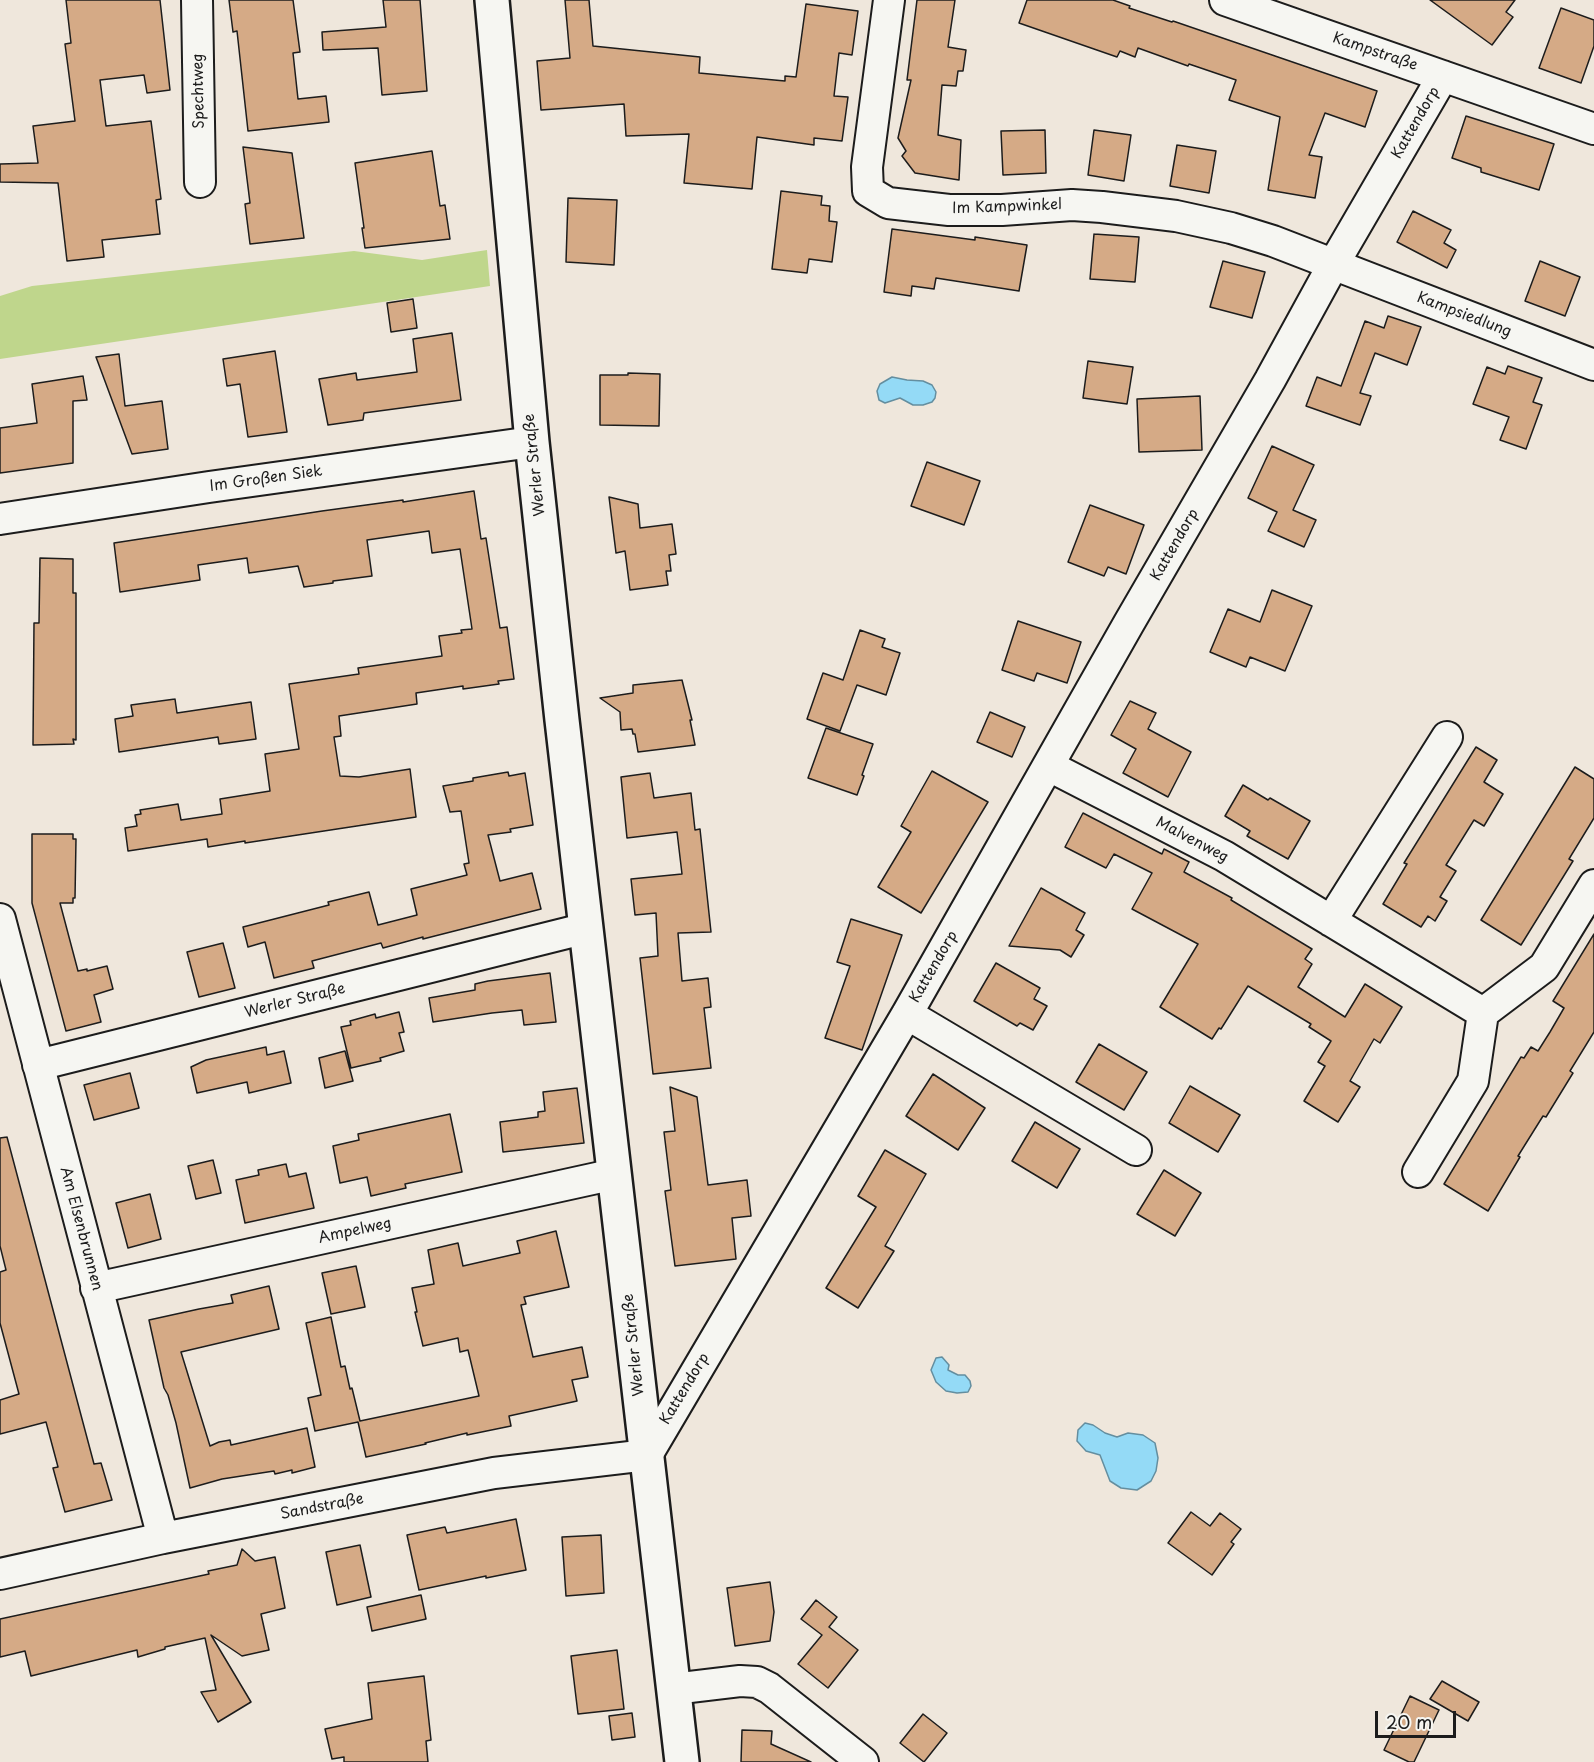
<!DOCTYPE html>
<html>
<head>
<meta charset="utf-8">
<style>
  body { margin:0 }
  #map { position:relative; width:1594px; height:1762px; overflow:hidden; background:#efe7dc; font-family:"Playpen Sans",sans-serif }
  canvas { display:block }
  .scale { position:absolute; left:1375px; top:1711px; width:81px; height:27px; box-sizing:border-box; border:3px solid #1c1c1c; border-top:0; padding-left:8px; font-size:18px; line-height:21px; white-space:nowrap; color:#1c1c1c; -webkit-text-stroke:4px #f6f6f2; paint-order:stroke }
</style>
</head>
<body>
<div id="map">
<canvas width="1594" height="1762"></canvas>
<div class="scale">20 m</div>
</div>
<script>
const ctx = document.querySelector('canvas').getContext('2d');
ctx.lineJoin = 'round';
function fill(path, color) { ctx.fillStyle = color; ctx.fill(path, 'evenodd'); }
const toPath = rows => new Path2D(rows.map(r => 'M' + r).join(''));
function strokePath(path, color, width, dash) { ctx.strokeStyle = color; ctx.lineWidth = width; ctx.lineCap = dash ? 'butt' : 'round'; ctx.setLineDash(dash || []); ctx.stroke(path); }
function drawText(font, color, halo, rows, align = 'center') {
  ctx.font = font + ' "Playpen Sans",sans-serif'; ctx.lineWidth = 4.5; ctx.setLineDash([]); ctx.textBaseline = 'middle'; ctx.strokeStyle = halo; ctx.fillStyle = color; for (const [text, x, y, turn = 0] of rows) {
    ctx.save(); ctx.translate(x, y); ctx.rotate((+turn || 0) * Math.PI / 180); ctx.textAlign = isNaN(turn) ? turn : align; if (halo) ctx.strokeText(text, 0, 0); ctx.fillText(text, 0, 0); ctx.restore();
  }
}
const green = toPath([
  [487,250,490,286,0,359,0,296,32,286,354,251,422,260]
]);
const water = toPath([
  [892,377,907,380,923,381,932,385,936,392,935,398,932,402,923,405,913,405,900,398,885,403,879,400,877,391,880,384,892,377],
  [942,1357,949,1365,948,1370,958,1375,965,1375,970,1381,971,1386,968,1392,957,1393,946,1391,936,1382,931,1370,936,1358,942,1357],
  [1085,1423,1093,1425,1105,1433,1117,1437,1128,1433,1143,1435,1155,1443,1158,1458,1156,1471,1151,1481,1137,1490,1121,1488,1110,1481,1100,1455,1086,1451,1077,1441,1078,1430,1085,1423]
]);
const building = toPath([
  [66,0,160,0,170,90,147,93,144,75,100,80,106,126,151,121,161,199,156,200,160,234,102,240,104,257,67,261,58,183,0,182,0,164,38,163,33,126,75,121,65,44,71,43,66,0],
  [229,0,293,0,300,52,293,53,298,99,326,96,329,122,248,131,237,31,233,32,229,0],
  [383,0,420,0,427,91,382,95,378,48,323,50,322,32,386,27,383,0],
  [565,0,589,0,593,46,700,57,699,73,785,81,785,76,796,77,806,4,858,11,852,55,839,53,834,96,848,97,842,141,814,138,814,145,757,137,752,189,684,183,689,134,626,136,624,104,541,110,537,61,570,58,565,0],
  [917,0,955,0,948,47,966,50,963,71,958,71,956,86,942,85,938,135,961,140,959,180,915,173,902,156,906,151,898,138,911,80,907,80,917,0],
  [1027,0,1113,0,1130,6,1129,8,1172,22,1173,21,1377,91,1365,127,1325,113,1309,155,1322,157,1315,198,1268,190,1280,117,1229,100,1236,80,1189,64,1188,66,1138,48,1135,57,1120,51,1117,57,1019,23,1027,0],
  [1430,0,1515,0,1506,12,1513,17,1492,45,1430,0],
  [1561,8,1594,20,1594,46,1581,83,1539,68,1561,8],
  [1466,116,1554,144,1539,190,1481,172,1481,168,1452,158,1466,116],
  [1045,130,1046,173,1003,175,1001,131,1045,130],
  [1094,130,1131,135,1124,181,1088,175,1094,130],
  [1177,145,1216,151,1209,193,1170,186,1177,145],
  [243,147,292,153,304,238,250,244,245,204,250,203,243,147],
  [432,151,440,206,445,205,450,239,365,248,362,228,364,228,355,163,432,151],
  [781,191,822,196,821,205,830,206,829,221,837,222,832,262,809,259,807,273,772,269,781,191],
  [568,198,617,200,614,265,566,262,568,198],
  [1413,211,1451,230,1444,243,1456,250,1447,268,1397,242,1413,211],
  [892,229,975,240,975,237,1027,245,1019,291,936,278,934,289,912,286,911,296,884,292,892,229],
  [1094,234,1139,237,1135,282,1090,279,1094,234],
  [1223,261,1265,272,1252,318,1210,307,1223,261],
  [1540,261,1580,277,1565,316,1525,301,1540,261],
  [413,299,417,328,391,332,387,303,413,299],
  [1388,316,1421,327,1407,365,1375,353,1360,393,1371,396,1360,425,1306,406,1317,377,1341,386,1365,321,1384,328,1388,316],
  [452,333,461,400,364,413,363,420,328,425,319,379,356,373,357,380,417,372,413,339,452,333],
  [275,351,287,432,248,437,240,384,227,386,223,359,275,351],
  [119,354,125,406,162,401,168,449,132,454,96,357,119,354],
  [1088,361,1133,367,1127,404,1083,398,1088,361],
  [1508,366,1542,378,1533,402,1542,405,1526,449,1500,440,1509,417,1473,404,1487,367,1505,374,1508,366],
  [628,373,660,374,659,426,600,425,600,375,628,375,628,373],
  [83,376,87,400,73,401,73,463,0,473,0,428,37,423,32,384,83,376],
  [1200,396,1202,450,1139,452,1137,399,1200,396],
  [1272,446,1314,465,1293,510,1316,520,1304,547,1268,531,1277,512,1248,498,1272,446],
  [927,462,980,481,964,525,911,506,927,462],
  [474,491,481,539,486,538,500,628,507,627,514,679,498,681,499,684,463,689,463,686,416,693,417,704,339,716,341,736,334,737,340,776,359,777,410,769,416,817,245,843,245,841,208,847,207,839,128,851,125,828,137,826,135,815,141,814,140,810,178,804,181,820,222,814,220,799,270,791,265,754,299,749,289,684,359,674,358,668,442,656,439,636,462,633,461,630,472,629,460,549,432,553,429,531,367,540,372,576,333,581,333,583,304,587,298,566,249,573,247,558,198,565,200,580,120,592,114,543,322,511,403,500,403,502,474,491],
  [609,497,638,504,640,528,672,524,676,554,669,555,671,571,666,571,668,585,630,590,625,551,616,553,609,497],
  [1090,505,1144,525,1126,574,1108,567,1104,576,1068,562,1090,505],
  [40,558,73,559,73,593,76,593,76,740,73,739,74,744,33,745,34,623,39,623,40,558],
  [1272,590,1312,606,1285,671,1250,657,1246,667,1210,652,1228,609,1260,622,1272,590],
  [1018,621,1081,642,1067,683,1037,673,1034,681,1002,670,1018,621],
  [860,630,885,639,882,647,900,653,886,695,857,685,840,731,807,719,823,673,843,680,860,630],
  [682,680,692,720,690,720,695,745,638,752,635,734,633,734,632,729,621,730,620,712,600,698,633,693,633,685,682,680],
  [175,699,177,713,251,702,256,739,219,744,218,737,119,752,115,719,133,716,131,705,175,699],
  [1130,701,1156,713,1148,729,1191,752,1168,797,1123,773,1136,749,1111,735,1130,701],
  [990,712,1025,727,1012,757,977,742,990,712],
  [826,728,873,744,862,775,864,776,857,795,808,778,826,728],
  [1476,747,1497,760,1484,782,1503,794,1484,826,1474,820,1446,865,1456,871,1440,897,1447,901,1435,921,1428,916,1421,927,1383,904,1407,864,1404,863,1476,747],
  [1575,767,1594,779,1594,818,1569,859,1573,861,1521,945,1481,920,1575,767],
  [932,771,988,802,921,913,878,887,911,832,901,826,932,771],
  [508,772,509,776,525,773,533,825,510,829,511,832,488,835,500,881,532,873,541,909,423,939,423,937,383,948,381,943,312,961,314,968,274,978,265,942,248,947,243,927,329,905,328,902,369,892,378,925,417,915,411,889,467,875,464,864,469,863,461,811,450,812,443,786,473,781,473,778,508,772],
  [650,773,654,798,691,793,695,830,700,829,711,932,678,933,682,981,708,978,711,1007,704,1008,711,1068,653,1074,640,958,658,956,656,913,635,915,631,879,682,874,677,832,627,838,621,777,650,773],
  [1243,785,1268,800,1270,798,1310,821,1288,859,1247,836,1250,831,1225,816,1243,785],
  [1083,813,1162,854,1164,849,1189,862,1184,872,1232,898,1231,900,1312,949,1305,959,1312,964,1298,987,1345,1017,1365,984,1402,1007,1380,1043,1374,1039,1350,1081,1360,1087,1338,1122,1304,1101,1325,1066,1318,1062,1331,1041,1309,1027,1311,1024,1248,986,1221,1029,1219,1028,1212,1039,1160,1007,1198,944,1132,909,1152,873,1114,854,1106,868,1065,847,1083,813],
  [32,834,73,834,73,839,76,839,75,898,73,898,73,903,60,903,78,971,87,969,87,971,107,966,113,989,94,995,101,1022,66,1031,32,903,32,834],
  [1041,888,1085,913,1076,930,1084,935,1071,957,1060,950,1009,946,1041,888],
  [851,919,902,935,862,1050,825,1038,850,966,837,962,851,919],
  [1594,934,1594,1032,1570,1071,1573,1073,1546,1117,1543,1116,1518,1156,1520,1157,1488,1211,1444,1184,1521,1057,1524,1058,1531,1047,1538,1051,1550,1032,1564,1008,1553,1001,1594,934],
  [223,943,235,988,199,997,187,952,223,943],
  [996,963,1040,988,1034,999,1047,1006,1033,1030,1020,1023,1017,1026,974,1001,996,963],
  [550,973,556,1022,524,1025,522,1010,492,1013,433,1022,429,998,475,990,475,984,488,981,550,973],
  [399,1012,404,1032,399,1033,404,1051,380,1058,381,1061,351,1068,341,1027,351,1025,350,1021,375,1014,376,1018,399,1012],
  [1099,1044,1147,1072,1124,1110,1076,1082,1099,1044],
  [266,1047,267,1055,284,1051,291,1083,249,1093,247,1082,197,1093,191,1067,206,1060,266,1047],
  [345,1051,353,1081,325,1088,319,1058,345,1051],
  [130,1073,139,1108,94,1120,84,1085,130,1073],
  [933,1074,985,1108,958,1150,906,1116,933,1074],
  [1190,1086,1240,1115,1218,1152,1169,1123,1190,1086],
  [670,1087,697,1097,708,1185,747,1180,751,1216,732,1218,736,1259,675,1266,665,1191,671,1190,664,1132,675,1131,670,1087],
  [577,1088,584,1143,503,1152,500,1122,538,1117,538,1112,545,1111,543,1092,577,1088],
  [450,1114,462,1172,405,1184,406,1188,371,1196,367,1177,340,1183,333,1146,359,1140,358,1134,450,1114],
  [1035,1122,1080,1149,1057,1188,1012,1161,1035,1122],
  [7,1137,94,1464,101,1463,112,1500,65,1512,53,1468,58,1467,46,1422,0,1434,0,1400,19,1394,0,1323,0,1272,6,1270,0,1246,0,1138,7,1137],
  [885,1150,926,1174,885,1246,894,1251,858,1308,826,1288,876,1207,858,1196,885,1150],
  [213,1160,221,1193,196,1199,188,1166,213,1160],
  [286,1164,289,1177,306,1173,314,1208,245,1223,236,1180,259,1175,258,1170,286,1164],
  [1164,1170,1201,1193,1175,1236,1137,1214,1164,1170],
  [150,1194,161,1239,128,1248,116,1203,150,1194],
  [556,1231,569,1287,524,1297,526,1304,521,1305,533,1357,582,1347,588,1377,572,1380,577,1401,509,1416,511,1426,467,1435,467,1433,425,1443,426,1444,366,1457,358,1422,315,1431,308,1398,321,1395,306,1323,331,1317,341,1367,345,1366,350,1389,352,1388,360,1421,479,1396,468,1350,460,1352,458,1338,423,1346,415,1312,417,1312,412,1288,434,1284,428,1250,458,1243,463,1266,520,1253,517,1241,556,1231],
  [356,1266,365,1307,331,1314,322,1273,356,1266],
  [269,1286,279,1329,181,1352,210,1446,219,1442,230,1440,231,1445,307,1428,315,1467,292,1473,292,1470,275,1474,274,1471,222,1479,190,1488,176,1423,168,1395,164,1388,149,1320,199,1309,233,1303,231,1295,269,1286],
  [1191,1512,1210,1526,1220,1513,1241,1529,1231,1542,1234,1544,1212,1575,1168,1543,1191,1512],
  [516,1519,526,1570,486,1578,486,1576,419,1590,407,1535,445,1527,447,1533,516,1519],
  [601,1535,604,1593,566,1596,562,1537,601,1535],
  [360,1545,371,1597,337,1605,326,1552,360,1545],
  [242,1549,255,1561,275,1557,285,1608,261,1614,269,1650,242,1656,211,1635,251,1702,218,1722,201,1692,216,1690,205,1638,165,1647,165,1649,138,1657,137,1650,31,1676,25,1651,0,1657,0,1619,209,1574,208,1571,237,1565,242,1549],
  [770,1582,774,1612,770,1641,735,1646,727,1588,770,1582],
  [421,1595,426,1619,372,1631,367,1607,421,1595],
  [816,1600,837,1617,829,1627,858,1650,828,1688,798,1664,822,1635,801,1619,816,1600],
  [617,1650,624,1709,578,1714,571,1656,617,1650],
  [424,1676,431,1740,426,1741,428,1762,344,1762,344,1757,332,1759,325,1729,372,1719,368,1683,424,1676],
  [1442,1681,1479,1702,1468,1721,1430,1699,1442,1681],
  [1410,1696,1439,1710,1414,1762,1409,1762,1384,1750,1410,1696],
  [632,1713,635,1737,612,1740,609,1716,632,1713],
  [923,1714,947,1733,924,1762,900,1743,923,1714],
  [742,1730,772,1731,771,1744,811,1762,741,1762,742,1730]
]);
const minor = toPath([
  [197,0,200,182],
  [889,0,867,167,868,191,888,203,949,210,1002,210,1072,205,1102,207,1176,216,1231,228,1273,241,1594,365],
  [1225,0,1594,129],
  [0,519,209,487,532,442],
  [1049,766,1224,856,1483,1013],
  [0,919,163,1538],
  [1331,921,1447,737],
  [907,1014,1136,1150],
  [38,1065,587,928],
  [1418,1172,1473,1081,1483,1013,1544,967,1594,885],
  [96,1288,615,1174],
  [0,1574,163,1538,494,1473,647,1455,907,1014,1129,623,1270,380,1333,265,1443,76],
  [673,1689,740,1681,757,1682,769,1688,863,1762]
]);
const secondary = toPath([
  [492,0,532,442,562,720,682,1762]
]);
const streetNames = [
  ["Kampstraße",1375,52,19],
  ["Spechtweg",199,91,-91],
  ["Kattendorp",1416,123,-60],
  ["Im Kampwinkel",1007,207,-2],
  ["Kampsiedlung",1464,315,21],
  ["Werler Straße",535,465,-96],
  ["Im Großen Siek",266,479,-8],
  ["Kattendorp",1175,545,-60],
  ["Malvenweg",1192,840,28],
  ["Kattendorp",934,967,-60],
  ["Werler Straße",295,1001,-14],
  ["Am Elsenbrunnen",81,1229,75],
  ["Ampelweg",355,1231,-12],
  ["Werler Straße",634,1345,-96],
  ["Kattendorp",685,1389,-59],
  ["Sandstraße",322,1507,-11]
];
fill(green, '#bfd68c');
fill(water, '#94daf6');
strokePath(water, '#648e9f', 1.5);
fill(building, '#d5aa86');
strokePath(building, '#1c1c1c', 1.5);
strokePath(minor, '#1c1c1c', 34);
strokePath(secondary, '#1c1c1c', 38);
strokePath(minor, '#f6f6f2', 30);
strokePath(secondary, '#f6f6f2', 33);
drawText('15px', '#1c1c1c', '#f6f6f2', streetNames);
</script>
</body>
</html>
